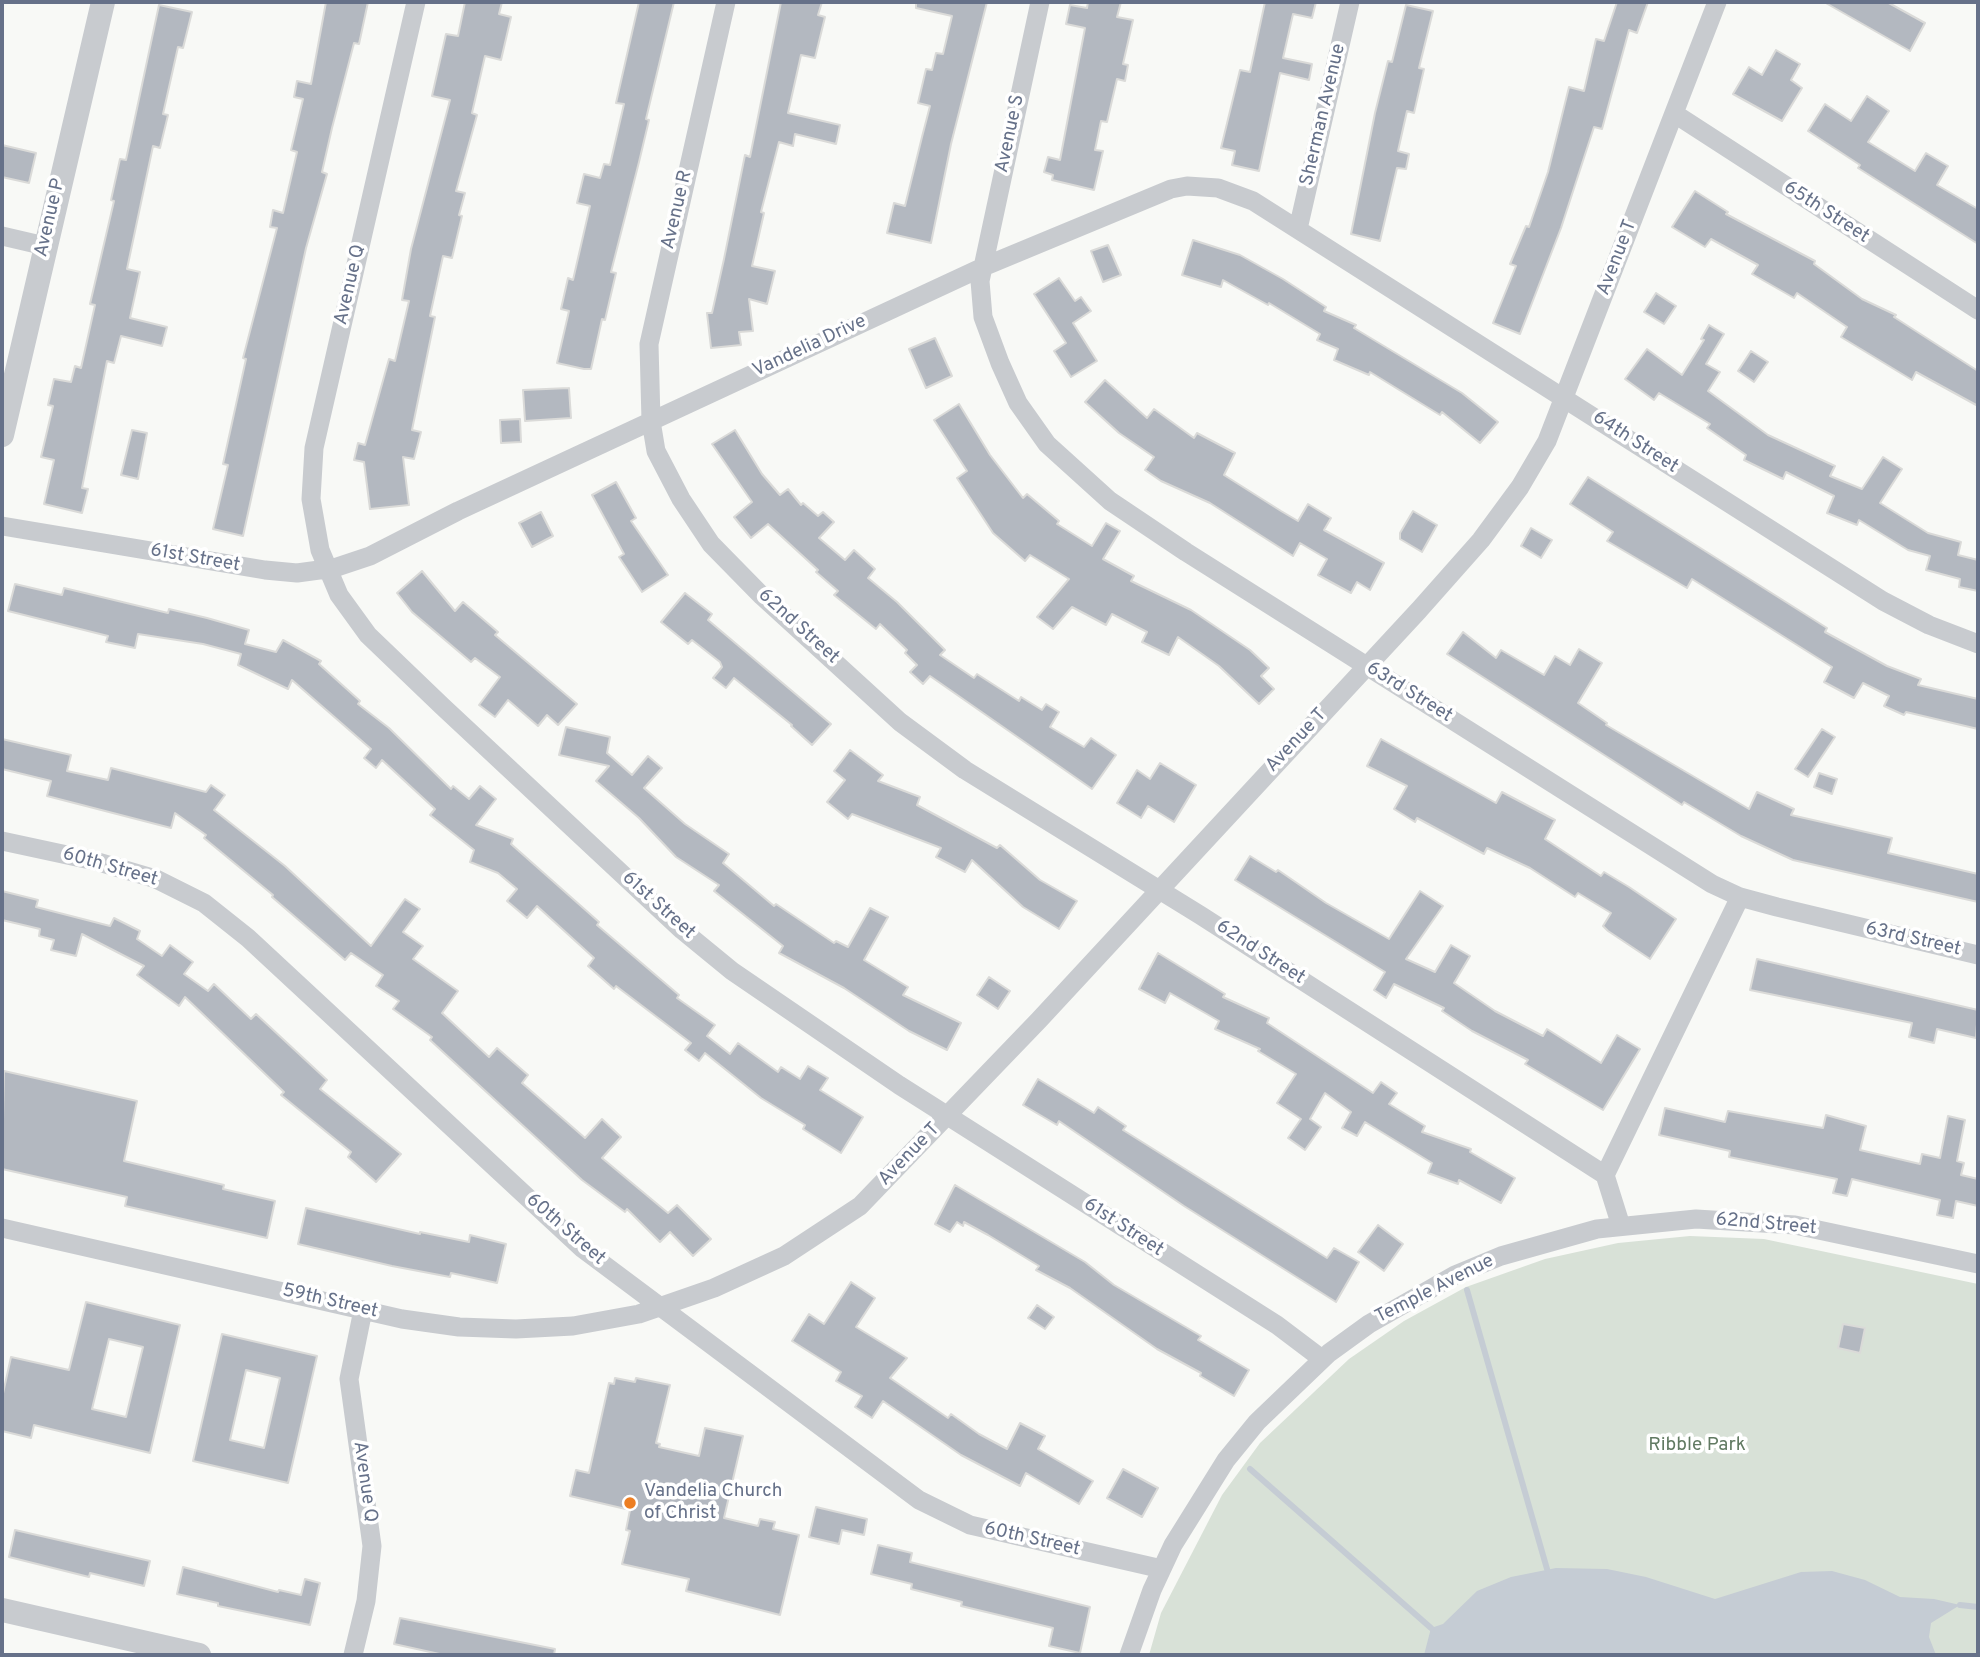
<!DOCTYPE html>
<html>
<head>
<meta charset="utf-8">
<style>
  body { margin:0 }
  #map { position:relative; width:1980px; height:1657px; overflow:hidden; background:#f8f9f6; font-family:Overpass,sans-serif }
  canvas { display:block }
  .frame { position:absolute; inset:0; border:4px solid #667189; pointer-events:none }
</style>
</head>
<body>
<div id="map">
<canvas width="1980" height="1657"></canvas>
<div class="frame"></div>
</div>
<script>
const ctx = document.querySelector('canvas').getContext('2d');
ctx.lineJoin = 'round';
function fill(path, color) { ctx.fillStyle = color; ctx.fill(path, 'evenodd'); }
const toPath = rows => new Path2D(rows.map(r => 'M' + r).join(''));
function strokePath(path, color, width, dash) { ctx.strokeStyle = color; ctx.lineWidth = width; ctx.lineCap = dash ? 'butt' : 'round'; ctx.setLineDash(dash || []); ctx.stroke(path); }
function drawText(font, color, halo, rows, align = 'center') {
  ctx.font = font + ' Overpass,sans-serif'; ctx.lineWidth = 7; ctx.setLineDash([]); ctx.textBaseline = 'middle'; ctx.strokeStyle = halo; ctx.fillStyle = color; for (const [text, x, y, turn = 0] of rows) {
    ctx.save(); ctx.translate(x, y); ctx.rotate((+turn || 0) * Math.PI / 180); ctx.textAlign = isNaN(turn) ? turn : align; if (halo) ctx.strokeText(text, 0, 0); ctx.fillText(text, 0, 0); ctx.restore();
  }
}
const green = toPath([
  [1690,1236,1764,1239,1978,1284,1978,1655,1149,1655,1161,1613,1222,1495,1260,1443,1349,1359,1404,1321,1466,1287,1545,1259,1618,1243]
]);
const water = toPath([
  [1556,1568,1607,1569,1646,1577,1715,1599,1801,1572,1832,1571,1865,1580,1900,1597,1934,1599,1960,1605,1931,1623,1929,1637,1936,1655,1424,1655,1431,1628,1443,1624,1477,1591,1511,1577]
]);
const stream = toPath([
  [1467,1290,1547,1569],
  [1250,1469,1431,1628],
  [1960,1605,1978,1607]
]);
const building = toPath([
  [326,2,368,2,359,44,354,43,332,128,322,172,327,174,306,248,243,536,213,529,228,465,223,464,246,359,243,358,277,228,270,227,273,210,283,213,297,152,291,150,303,99,294,97,297,81,311,84,326,2],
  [465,2,502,2,499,14,511,17,501,60,485,56,472,113,477,115,456,191,465,193,459,215,462,216,452,258,443,256,430,316,435,317,412,430,421,432,414,459,403,457,409,505,370,509,364,462,354,460,358,443,365,445,389,359,395,361,409,301,402,300,411,249,450,100,432,96,446,34,458,36,465,2],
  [639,2,674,2,646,119,649,120,639,162,611,272,616,273,605,320,602,319,591,369,584,369,557,363,569,311,561,309,568,278,573,280,590,206,577,203,584,174,600,178,604,164,610,165,624,104,616,103,639,2],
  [781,2,822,2,818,15,825,17,815,58,801,55,788,113,840,125,836,144,795,134,793,146,779,142,761,212,764,213,752,266,775,271,767,304,749,299,753,331,739,332,741,345,711,348,707,313,712,313,724,259,745,155,750,157,781,2],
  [916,2,987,2,951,144,931,243,887,233,894,203,905,206,922,137,930,106,918,103,926,69,932,70,936,53,943,54,952,16,916,8,916,2],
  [1088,2,1121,2,1117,17,1133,20,1123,64,1128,65,1125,81,1117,79,1107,122,1101,121,1095,150,1103,151,1094,190,1052,180,1053,175,1044,172,1048,157,1060,160,1085,28,1066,24,1070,5,1087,8,1088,2],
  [1265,2,1316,2,1312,18,1293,14,1283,58,1312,64,1309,80,1280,73,1259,171,1232,165,1235,151,1221,148,1240,70,1250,72,1265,2],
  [1617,2,1648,2,1637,33,1629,30,1602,129,1594,127,1561,228,1520,334,1493,323,1516,266,1510,264,1526,226,1529,227,1548,172,1569,87,1584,91,1596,39,1604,41,1617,2],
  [1824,2,1887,2,1925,23,1910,51,1824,2],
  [159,5,192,12,183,48,178,47,163,114,168,115,160,148,153,146,127,269,140,272,130,318,167,327,162,346,121,336,114,363,107,361,82,488,88,489,82,513,44,504,54,460,41,457,53,406,48,405,54,379,71,382,75,366,81,368,95,305,90,304,114,201,111,200,120,159,126,160,159,5],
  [1406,5,1433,11,1419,68,1424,69,1414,113,1407,111,1398,151,1409,154,1406,169,1397,168,1380,241,1351,234,1375,113,1388,61,1392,62,1406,5],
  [1776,50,1800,64,1791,80,1802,88,1782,121,1733,94,1749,67,1762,75,1776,50],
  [1867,96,1889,111,1868,142,1915,171,1926,153,1948,166,1937,185,1978,209,1978,244,1858,168,1860,165,1808,131,1825,104,1851,121,1867,96],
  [2,145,36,153,29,183,2,177,2,145],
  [1695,191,1728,212,1726,214,1815,261,1814,264,1862,299,1896,315,1894,317,1978,371,1978,406,1916,372,1912,380,1841,337,1847,327,1797,293,1794,298,1752,274,1758,265,1711,239,1705,247,1672,227,1695,191],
  [1193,240,1240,255,1283,279,1326,307,1324,311,1356,325,1354,328,1462,393,1498,422,1480,443,1442,412,1440,415,1370,372,1369,375,1334,360,1338,349,1317,340,1320,334,1269,303,1268,305,1223,280,1221,287,1182,275,1193,240],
  [1108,245,1121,275,1103,282,1091,251,1108,245],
  [1059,278,1075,301,1081,297,1091,311,1073,323,1097,361,1071,377,1054,351,1066,343,1034,294,1059,278],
  [1656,293,1676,306,1664,324,1644,312,1656,293],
  [1709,325,1724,334,1706,364,1720,372,1708,391,1768,435,1835,466,1830,476,1862,489,1883,457,1902,469,1880,503,1928,533,1961,542,1958,555,1978,560,1978,591,1959,587,1960,579,1926,570,1930,556,1908,550,1859,520,1857,525,1827,513,1834,496,1786,472,1783,479,1744,460,1746,455,1707,428,1710,424,1659,393,1654,400,1625,379,1647,349,1682,375,1704,340,1701,339,1709,325],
  [935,338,952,376,926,388,909,349,935,338],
  [1751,351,1768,362,1754,382,1738,371,1751,351],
  [1105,380,1147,418,1154,409,1194,438,1197,433,1235,453,1224,475,1281,511,1298,521,1308,504,1331,518,1324,530,1384,563,1370,590,1357,582,1351,593,1318,575,1327,559,1300,543,1293,556,1210,503,1161,481,1145,470,1154,457,1119,433,1085,402,1105,380],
  [569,388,571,418,525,421,523,390,569,388],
  [959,404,990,455,1023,498,1027,494,1059,521,1057,524,1092,546,1106,523,1120,531,1103,559,1134,576,1131,581,1191,610,1250,650,1269,668,1261,676,1274,689,1259,704,1219,666,1178,637,1169,655,1142,642,1147,632,1112,614,1106,625,1072,607,1053,629,1037,617,1069,579,1030,555,1025,561,993,533,957,478,967,471,934,420,959,404],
  [520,419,521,442,501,443,500,420,520,419],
  [132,430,147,433,138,479,121,475,132,430],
  [735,430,762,474,780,495,788,489,801,505,803,503,818,516,823,512,834,522,819,538,845,560,854,550,875,569,868,578,897,602,945,650,940,655,974,678,977,674,1019,701,1021,697,1042,710,1046,704,1059,712,1050,727,1084,747,1091,738,1116,755,1092,789,930,676,923,684,910,672,917,665,905,653,907,650,880,624,876,629,834,595,838,591,816,572,818,570,768,524,751,538,734,517,752,502,712,444,735,430],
  [1588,477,1827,628,1825,632,1887,666,1921,679,1918,685,1978,699,1978,729,1906,712,1904,715,1884,706,1889,696,1863,683,1854,698,1824,682,1832,667,1692,579,1687,588,1607,541,1613,532,1570,504,1588,477],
  [616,482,636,518,631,521,668,575,642,592,619,557,624,554,592,495,616,482],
  [1413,511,1437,525,1422,552,1400,539,1400,533,1413,511],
  [541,512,553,536,532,547,519,523,541,512],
  [1531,528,1552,540,1541,558,1521,546,1531,528],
  [422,571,455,611,463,602,498,632,495,635,577,704,558,725,547,715,538,726,508,700,495,717,479,705,500,677,475,658,471,662,412,612,397,593,422,571],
  [15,584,62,595,64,588,168,613,169,609,207,618,249,630,245,644,276,652,283,640,321,661,319,664,360,701,358,704,389,728,451,789,453,786,469,799,480,786,496,799,476,825,513,839,511,844,599,922,597,925,679,995,677,998,715,1025,707,1036,730,1054,738,1043,778,1072,781,1067,800,1079,808,1066,828,1078,820,1090,863,1117,841,1153,803,1129,805,1125,761,1098,705,1053,699,1061,685,1050,691,1043,616,986,614,989,588,966,594,958,537,906,527,918,507,901,517,889,498,873,470,862,474,850,430,815,435,809,382,760,376,768,364,758,371,749,292,680,288,689,238,665,241,654,203,644,138,634,135,648,106,642,108,636,8,611,15,584],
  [685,593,712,614,708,620,831,724,812,745,791,726,792,725,734,678,726,688,713,678,722,667,720,662,692,640,688,644,661,622,685,593],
  [1463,632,1496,658,1501,650,1544,675,1555,656,1570,665,1579,649,1602,663,1578,703,1607,723,1606,725,1749,809,1757,792,1794,809,1791,815,1892,838,1888,853,1978,874,1978,902,1793,860,1741,836,1684,802,1682,805,1447,654,1463,632],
  [566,727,610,737,607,753,632,775,648,756,662,768,644,788,685,824,729,854,723,863,774,906,776,904,834,943,836,941,848,947,870,908,888,917,864,960,908,987,903,995,961,1023,947,1050,909,1031,844,988,779,953,783,946,714,891,719,885,676,857,639,818,596,781,609,766,559,755,566,727],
  [1822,729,1835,737,1808,777,1795,769,1822,729],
  [2,739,71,755,67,771,108,780,111,768,206,792,211,785,225,795,214,810,285,866,371,946,405,899,420,909,403,932,423,946,413,959,458,991,442,1013,489,1057,497,1048,528,1075,522,1083,585,1138,602,1119,621,1137,602,1158,668,1213,677,1205,711,1239,693,1256,670,1232,660,1242,627,1209,625,1212,582,1180,430,1040,432,1037,393,1009,399,1001,376,986,383,975,351,953,345,960,272,897,273,895,204,838,206,835,175,813,171,828,47,796,51,781,2,769,2,739],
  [1381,739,1496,803,1502,792,1555,820,1545,839,1601,876,1604,872,1629,887,1676,919,1650,959,1608,931,1603,926,1611,913,1578,893,1575,897,1530,868,1487,848,1484,854,1417,818,1415,822,1394,809,1407,786,1367,766,1381,739],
  [850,750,883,775,878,781,920,797,917,805,997,848,1000,845,1040,880,1077,901,1059,929,1023,907,972,860,965,872,936,857,941,848,852,814,848,819,827,802,845,780,834,771,850,750],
  [1160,763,1196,785,1174,822,1148,806,1141,818,1117,803,1137,770,1150,779,1160,763],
  [1819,773,1837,779,1832,794,1814,787,1819,773],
  [1250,856,1276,872,1278,870,1326,903,1389,939,1420,891,1443,906,1406,959,1435,972,1451,945,1470,956,1454,983,1495,1011,1543,1036,1547,1029,1601,1063,1617,1035,1640,1049,1603,1110,1525,1064,1528,1060,1472,1031,1442,1011,1444,1008,1394,984,1386,998,1374,990,1385,972,1235,880,1250,856],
  [2,891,38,900,36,907,110,926,114,918,140,931,137,939,162,956,170,945,193,962,184,974,208,991,214,984,251,1019,256,1014,327,1080,320,1089,401,1154,376,1182,348,1157,351,1152,281,1095,284,1092,185,997,179,1006,137,975,144,966,82,934,76,956,51,950,54,940,39,936,40,929,2,920,2,891],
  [1158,953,1225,994,1223,997,1269,1018,1267,1023,1373,1093,1381,1082,1397,1093,1389,1104,1425,1126,1422,1132,1471,1149,1470,1152,1515,1178,1501,1203,1459,1180,1458,1184,1428,1173,1432,1163,1365,1122,1357,1136,1342,1128,1351,1112,1325,1093,1310,1119,1321,1127,1305,1150,1288,1138,1301,1119,1277,1103,1296,1074,1258,1051,1260,1049,1215,1029,1219,1021,1170,993,1165,1003,1139,989,1158,953],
  [1757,959,1978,1010,1976,1038,1937,1029,1934,1043,1909,1037,1912,1023,1750,990,1757,959],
  [989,977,1010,991,998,1009,977,995,989,977],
  [4,1071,137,1101,124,1161,224,1185,223,1189,275,1201,267,1238,125,1206,127,1197,2,1169,4,1071],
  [1038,1079,1094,1113,1098,1107,1126,1126,1123,1130,1327,1258,1334,1248,1359,1262,1336,1302,1184,1206,1059,1121,1057,1125,1023,1105,1038,1079],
  [1665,1108,1725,1122,1728,1111,1823,1128,1826,1115,1866,1126,1860,1150,1920,1164,1922,1154,1940,1158,1948,1116,1965,1120,1957,1161,1964,1163,1961,1175,1978,1179,1978,1206,1956,1201,1953,1218,1937,1215,1940,1200,1852,1179,1847,1196,1833,1193,1837,1179,1729,1157,1730,1151,1659,1135,1665,1108],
  [955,1185,1085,1262,1114,1285,1201,1336,1198,1340,1249,1370,1234,1396,1200,1376,1201,1373,1157,1349,1070,1288,1036,1270,1039,1266,988,1235,964,1222,963,1226,957,1222,950,1232,935,1224,955,1185],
  [306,1208,420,1234,420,1232,469,1242,470,1235,506,1244,497,1283,451,1273,450,1277,392,1266,298,1244,306,1208],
  [1378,1225,1403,1244,1384,1271,1358,1252,1378,1225],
  [851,1282,875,1298,856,1327,907,1358,890,1378,948,1418,951,1414,979,1434,1007,1449,1020,1423,1045,1436,1038,1449,1093,1481,1079,1504,1026,1473,1020,1486,961,1455,883,1401,872,1418,855,1407,862,1396,836,1381,841,1372,792,1341,809,1314,824,1324,851,1282],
  [86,1302,180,1325,150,1453,34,1425,31,1438,2,1431,2,1398,11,1357,69,1370,86,1302],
  [109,1339,143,1347,126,1417,92,1409,109,1339],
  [1037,1305,1054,1317,1045,1329,1028,1318,1037,1305],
  [1843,1324,1865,1328,1860,1353,1838,1348,1843,1324],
  [222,1334,317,1356,288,1483,193,1461,222,1334],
  [246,1370,280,1378,264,1448,230,1440,246,1370],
  [615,1378,635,1382,636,1378,670,1385,656,1443,660,1444,659,1447,699,1456,705,1428,743,1436,724,1518,758,1526,760,1519,775,1522,773,1529,799,1535,780,1615,686,1591,689,1579,622,1564,630,1531,626,1530,630,1510,570,1496,576,1470,589,1473,609,1383,614,1384,615,1378],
  [1123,1469,1158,1488,1142,1517,1107,1498,1123,1469],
  [816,1507,867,1519,864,1535,842,1530,839,1544,809,1537,816,1507],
  [15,1530,150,1561,144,1586,90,1573,89,1577,9,1557,15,1530],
  [878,1545,912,1553,910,1562,1090,1607,1080,1653,1049,1646,1053,1628,961,1606,962,1602,911,1589,912,1584,871,1574,878,1545],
  [183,1567,278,1592,279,1590,301,1595,305,1579,320,1583,310,1625,218,1606,218,1603,177,1594,183,1567],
  [400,1618,555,1649,554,1655,444,1655,394,1644,400,1618]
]);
const minor = toPath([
  [416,2,314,448,311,499,320,550,339,595,368,635,442,706,682,930,732,971,899,1085,1277,1325,1322,1359],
  [726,2,649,344,651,421,656,451,681,499,711,544,762,596,900,722,965,770,1200,915,1605,1175,1621,1226],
  [1040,2,980,281,983,317,1000,363,1018,403,1047,444,1110,501,1186,552,1712,884,1740,897,1777,907,1978,955],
  [1675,114,1978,310],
  [1298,229,1350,2],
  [2,236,45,246],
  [2,526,265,570,297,573,334,568,370,556,458,511,983,267,1171,189,1187,186,1218,188,1253,201,1883,601,1929,625,1978,644],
  [2,841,95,861,156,879,204,903,248,938,583,1249,919,1500,970,1525,1162,1569],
  [1605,1175,1740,897],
  [2,1228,402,1319,459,1327,516,1329,573,1326,639,1314,714,1288,784,1256,860,1206,1039,1020,1419,610,1481,540,1520,487,1547,441,1717,2],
  [353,1655,366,1601,372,1546,349,1379,363,1310],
  [1129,1655,1152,1590,1173,1545,1226,1460,1257,1422,1329,1353,1369,1324,1455,1275,1501,1256,1597,1229,1696,1219,1795,1225,1978,1264]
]);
const tertiary = toPath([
  [2,435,103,2],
  [2,1610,199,1655]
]);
const markers = [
  [630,1503,7,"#ed7e22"]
];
const streetNames = [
  ["Sherman Avenue",1324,115,-77],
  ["Avenue S",1011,134,-78],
  ["Avenue R",678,210,-77],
  ["65th Street",1826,213,33],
  ["Avenue P",51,218,-77],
  ["Avenue T",1618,258,-69],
  ["Avenue Q",351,285,-77],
  ["Vandelia Drive",810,347,-25],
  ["64th Street",1635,443,33],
  ["61st Street",195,559,10],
  ["62nd Street",798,627,42],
  ["63rd Street",1409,693,32],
  ["Avenue T",1297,741,-47],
  ["60th Street",110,868,16],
  ["61st Street",658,906,42],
  ["63rd Street",1913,940,13],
  ["62nd Street",1260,953,33],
  ["Avenue T",910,1155,-46],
  ["62nd Street",1766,1225,5],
  ["61st Street",1123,1228,33],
  ["60th Street",565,1230,41],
  ["Temple Avenue",1435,1290,-27],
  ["59th Street",330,1302,13],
  ["Avenue Q",364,1482,82],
  ["60th Street",1032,1540,13]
];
const parkNames = [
  ["Ribble Park",1697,1446]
];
const poiNames = [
  ["Vandelia Church",644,1492],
  ["of Christ",644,1514]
];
fill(green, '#d8e1d7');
fill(water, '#c5ccd4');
strokePath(stream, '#c5ccd4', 6);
fill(building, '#b3b8c0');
strokePath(building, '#dadad8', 2);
strokePath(minor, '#c8cbcf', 19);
strokePath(tertiary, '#c8cbcf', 24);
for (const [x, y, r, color] of markers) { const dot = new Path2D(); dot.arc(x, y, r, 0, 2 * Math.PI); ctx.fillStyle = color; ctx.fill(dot); strokePath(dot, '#fff', 2.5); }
drawText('19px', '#667189', '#fff', streetNames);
drawText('19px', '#617a62', '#fff', parkNames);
drawText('19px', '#667189', '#fff', poiNames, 'left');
</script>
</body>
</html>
